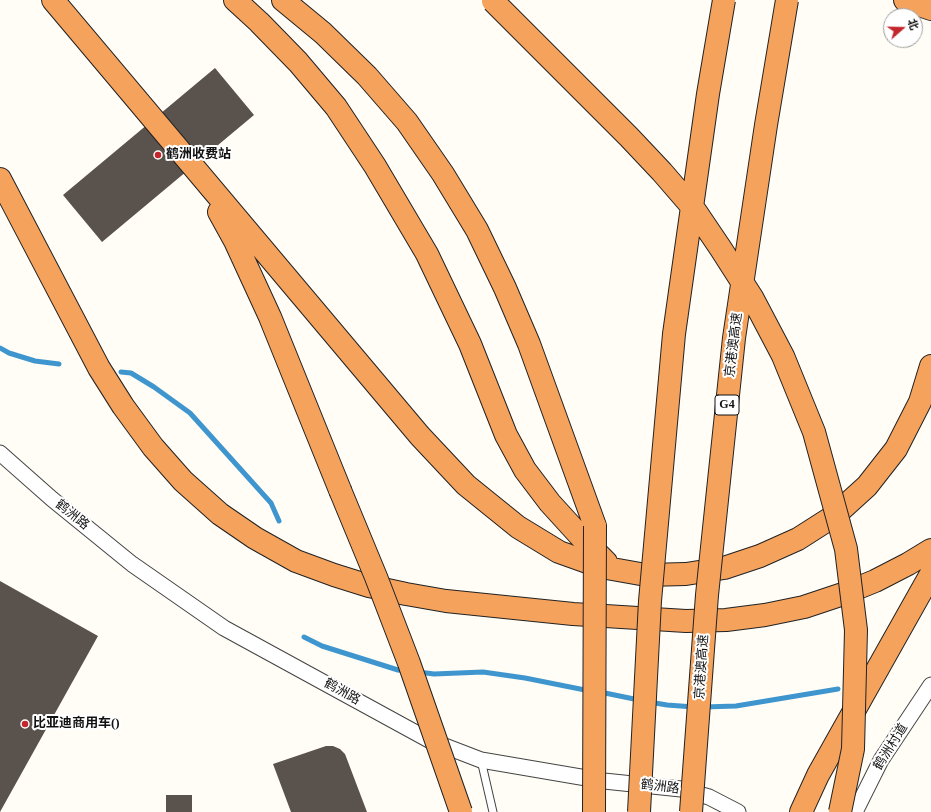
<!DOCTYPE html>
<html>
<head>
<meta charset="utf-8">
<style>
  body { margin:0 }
  #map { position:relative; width:931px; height:812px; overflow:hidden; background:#fffdf5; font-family:"Times New Roman","Noto Sans SC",serif }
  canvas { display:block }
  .north { position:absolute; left:883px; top:8px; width:40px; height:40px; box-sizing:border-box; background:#fff; border:1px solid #a0a0a0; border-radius:50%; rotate:70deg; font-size:11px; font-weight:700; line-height:16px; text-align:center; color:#111 }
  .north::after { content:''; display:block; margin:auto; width:14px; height:18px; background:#c4262e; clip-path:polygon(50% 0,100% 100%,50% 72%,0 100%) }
</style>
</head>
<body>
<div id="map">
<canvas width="931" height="812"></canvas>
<div class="north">北</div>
</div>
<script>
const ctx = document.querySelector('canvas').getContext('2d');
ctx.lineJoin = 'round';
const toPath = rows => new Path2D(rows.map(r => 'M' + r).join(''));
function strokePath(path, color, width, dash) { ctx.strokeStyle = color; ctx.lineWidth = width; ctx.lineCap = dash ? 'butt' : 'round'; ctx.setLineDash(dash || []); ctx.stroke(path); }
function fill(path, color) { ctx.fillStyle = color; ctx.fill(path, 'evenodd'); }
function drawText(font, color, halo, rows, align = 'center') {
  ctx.font = font + ' "Times New Roman","Noto Sans SC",serif'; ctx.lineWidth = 4; ctx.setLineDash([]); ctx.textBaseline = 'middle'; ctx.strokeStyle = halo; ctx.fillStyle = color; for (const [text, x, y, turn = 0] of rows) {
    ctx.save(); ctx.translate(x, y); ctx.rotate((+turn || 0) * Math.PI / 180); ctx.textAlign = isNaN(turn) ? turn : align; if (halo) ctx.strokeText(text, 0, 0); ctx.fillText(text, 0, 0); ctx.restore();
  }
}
const stream = toPath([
  [0,348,9,353,35,361,59,364],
  [121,372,131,373,154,387,190,413,271,503,279,521],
  [304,637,322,646,398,670,406,671],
  [418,672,434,674,483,672,525,678,590,691],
  [600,692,639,700],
  [649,702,667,705,694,707],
  [704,707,736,706,838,689]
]);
const building = toPath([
  [215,68,254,115,102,242,63,195],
  [0,581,98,636,0,812],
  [326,746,333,746,340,749,345,754,367,812,291,812,273,764],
  [166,795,192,795,192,812,166,812]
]);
const service = toPath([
  [481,760,493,812]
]);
const minor = toPath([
  [0,453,52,499,132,564,224,628,429,740,481,760,604,781,681,789,709,797,738,812],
  [855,812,881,760,931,685]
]);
const motorway = toPath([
  [53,0,420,436,466,485,518,527,559,552,601,567,646,575,686,574,724,568,760,556,798,539,834,516,867,486,896,449,920,402,931,366],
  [235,0,259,22,298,62,336,107,375,166,427,254,470,344,506,435,525,470,550,503,581,537,606,562],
  [283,0,323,33,367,76,407,122,443,174,477,230,505,288,529,344,595,526],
  [905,0,931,9],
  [0,179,99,368,123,406,153,447,183,481,220,514,255,538,296,561,334,575,369,586,406,594,446,601,573,614,686,621,726,620,765,615,804,607,843,594,875,581,908,564,931,550],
  [219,212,235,241,270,317,340,490],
  [801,812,818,775,931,574]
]);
const motorwayBridge = toPath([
  [493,1,629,137,662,172,694,209,721,249,753,299,783,356,814,432,846,549,856,630,853,749,840,812],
  [340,490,376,577,409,663,461,812],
  [594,812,595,526],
  [639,812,650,601,674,334,708,94,724,0],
  [691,812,707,595,734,338,766,125,787,0]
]);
const markers = [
  [158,155,4,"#c4262e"],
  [25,724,4,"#c4262e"]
];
const shields = [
  [727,405,24]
];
const shieldNames = [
  ["G4",727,405]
];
const poiNames = [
  ["鹤洲收费站",166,155],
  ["比亚迪商用车()",33,724]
];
const streetNames = [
  ["京港澳高速",734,345,-83],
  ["鹤洲路",72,515,39],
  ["京港澳高速",702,667,-86],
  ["鹤洲路",342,692,29],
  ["鹤洲村道",891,747,-58],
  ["鹤洲路",660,787,7]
];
strokePath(stream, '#3f96cf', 5);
fill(building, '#5a524d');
strokePath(service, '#444', 9);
strokePath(minor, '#444', 17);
strokePath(motorway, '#222', 24);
strokePath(service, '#fff', 7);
strokePath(minor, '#fff', 15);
strokePath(motorway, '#f5a25d', 22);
strokePath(motorwayBridge, '#222', 24, []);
strokePath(motorwayBridge, '#f5a25d', 22);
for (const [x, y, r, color] of markers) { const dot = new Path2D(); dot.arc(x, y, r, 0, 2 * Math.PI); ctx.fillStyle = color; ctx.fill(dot); strokePath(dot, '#fff', 1.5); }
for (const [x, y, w] of shields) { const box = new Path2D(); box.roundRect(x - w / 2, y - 10, w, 20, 3); ctx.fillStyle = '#fff'; ctx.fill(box); strokePath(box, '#111', 1); }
drawText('bold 12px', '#111', null, shieldNames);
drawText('bold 13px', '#111', '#fff', poiNames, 'left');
drawText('13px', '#111', '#fff', streetNames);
</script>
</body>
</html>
